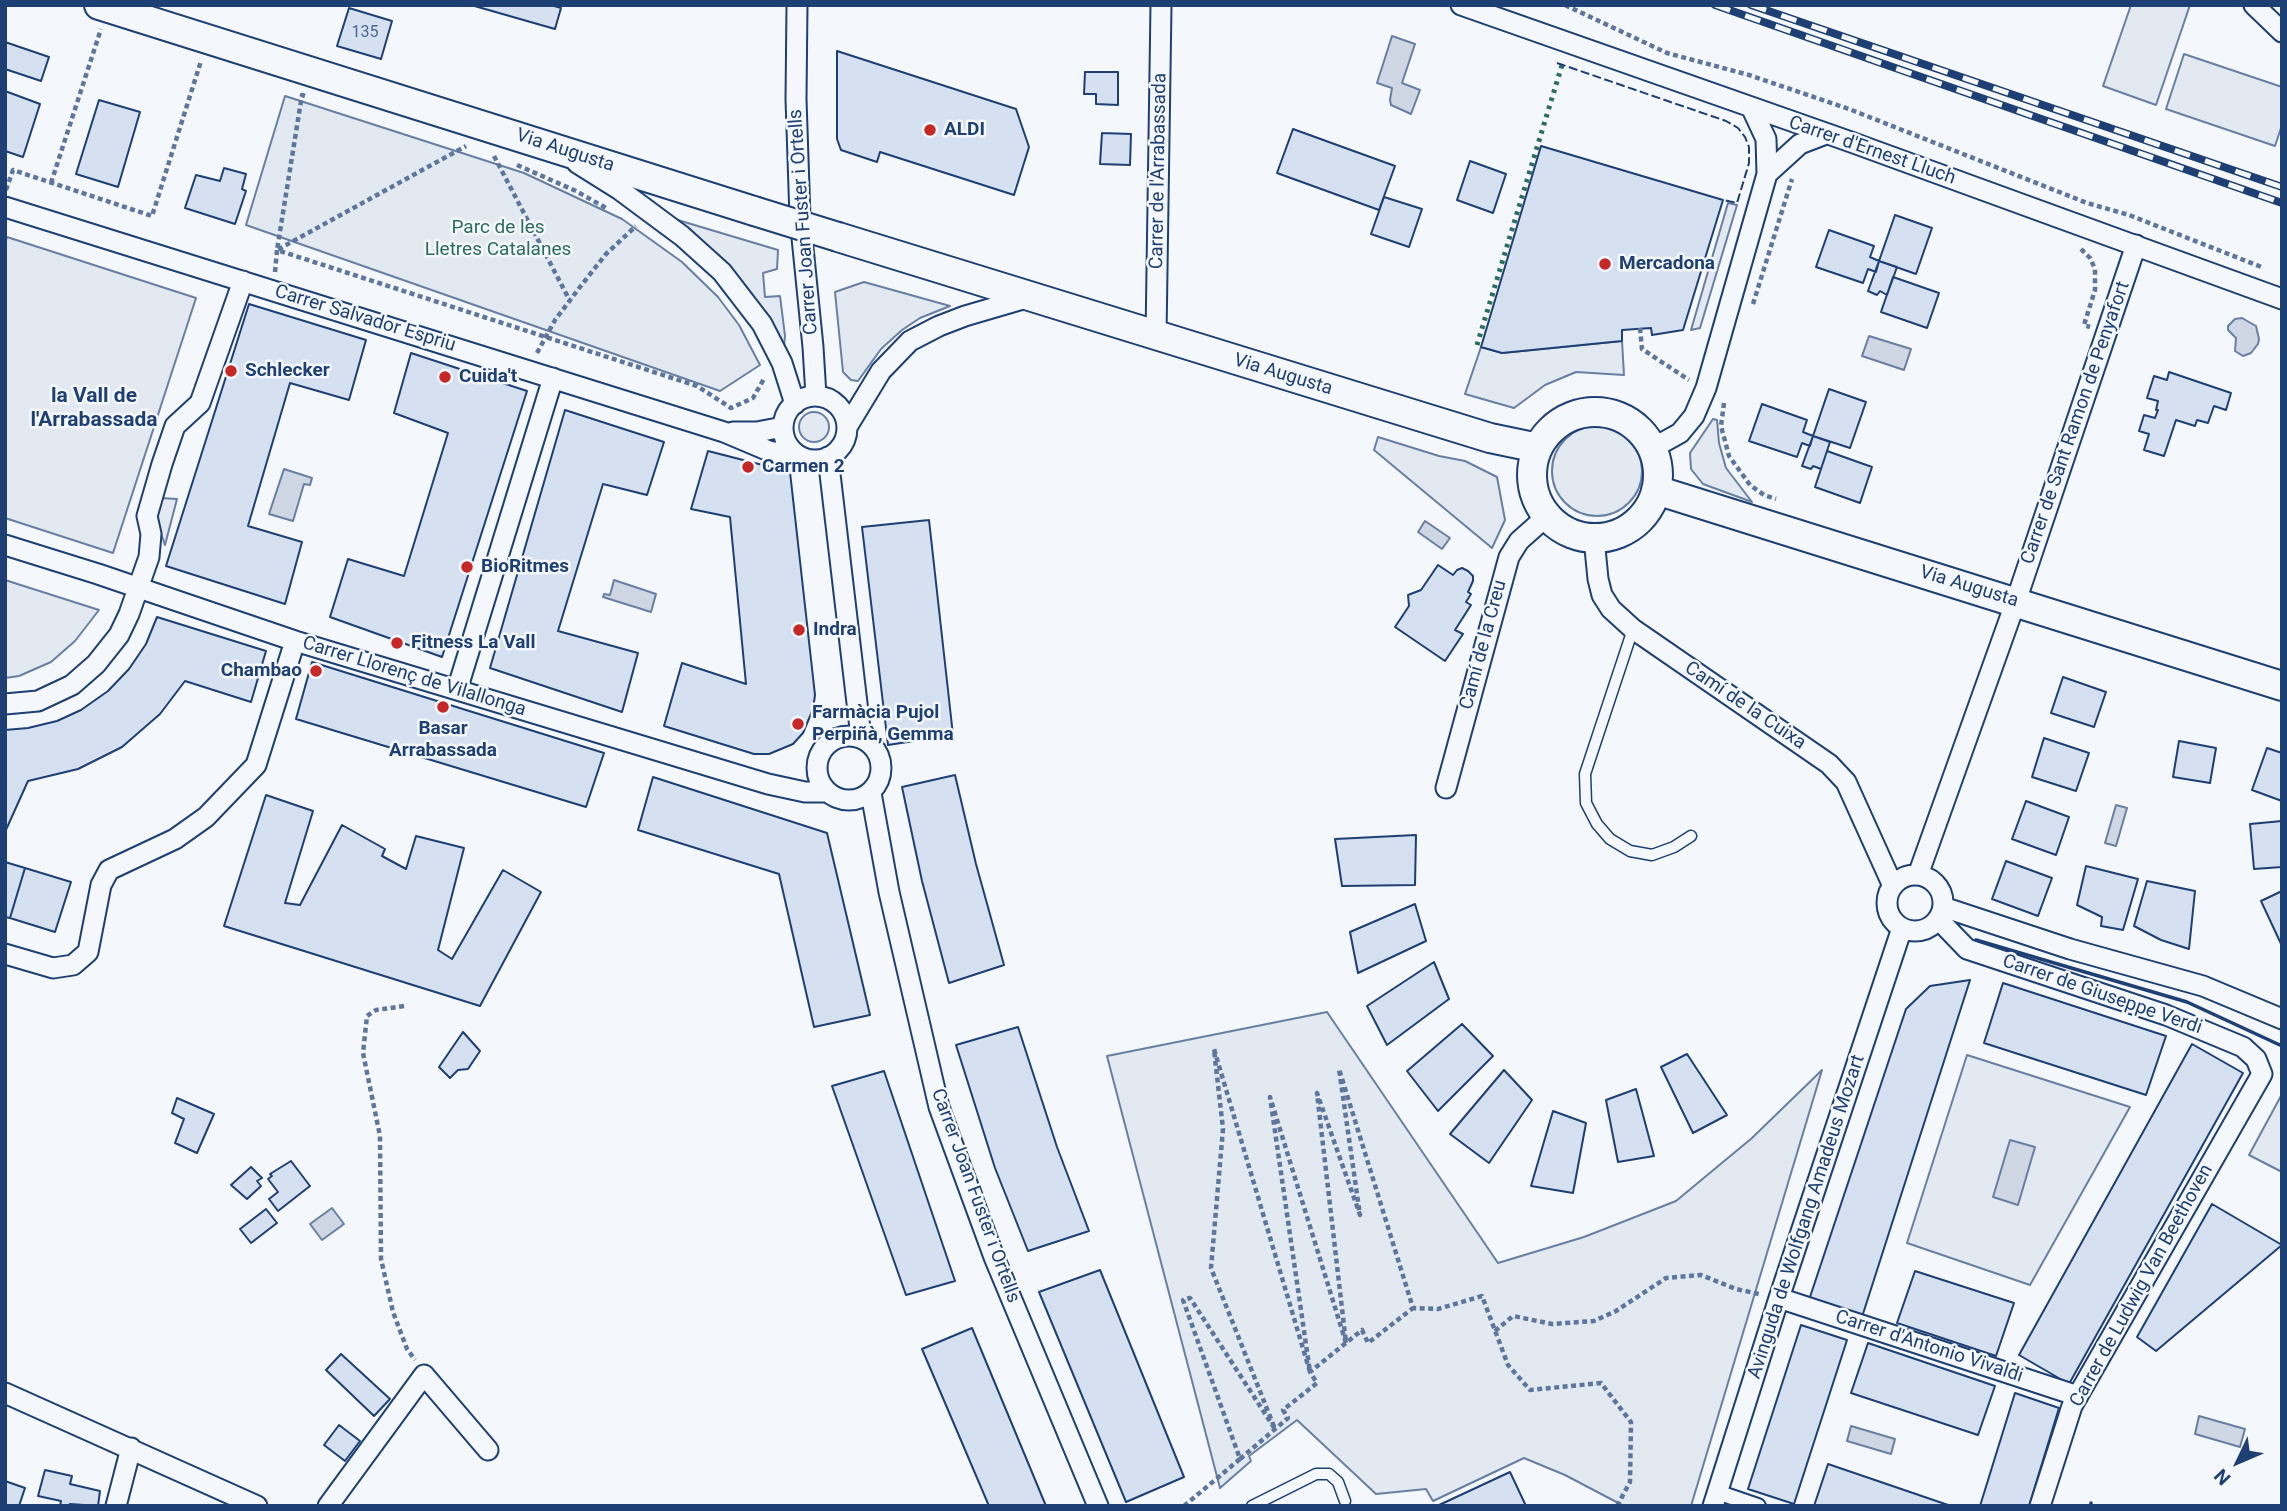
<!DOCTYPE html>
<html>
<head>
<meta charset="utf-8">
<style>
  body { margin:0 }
  #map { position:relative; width:2287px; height:1511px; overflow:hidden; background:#f4f7fb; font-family:Roboto,sans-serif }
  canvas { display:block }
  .frame { position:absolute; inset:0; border:7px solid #1d3f73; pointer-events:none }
  .north { position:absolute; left:2203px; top:1427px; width:70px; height:70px; -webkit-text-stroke:5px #f4f7fb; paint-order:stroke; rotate:226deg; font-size:19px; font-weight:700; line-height:28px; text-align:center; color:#1d3f73 }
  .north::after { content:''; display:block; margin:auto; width:24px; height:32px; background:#1d3f73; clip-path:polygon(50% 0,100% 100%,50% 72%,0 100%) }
</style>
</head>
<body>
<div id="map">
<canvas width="2287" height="1511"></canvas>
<div class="frame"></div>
<div class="north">N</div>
</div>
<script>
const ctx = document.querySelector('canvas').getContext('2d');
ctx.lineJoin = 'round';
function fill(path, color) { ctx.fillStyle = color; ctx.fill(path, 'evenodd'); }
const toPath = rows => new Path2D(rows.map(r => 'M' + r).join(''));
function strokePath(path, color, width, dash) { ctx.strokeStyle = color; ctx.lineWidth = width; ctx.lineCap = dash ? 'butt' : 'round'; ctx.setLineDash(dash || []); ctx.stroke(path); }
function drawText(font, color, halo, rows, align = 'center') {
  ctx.font = font + ' Roboto,sans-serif'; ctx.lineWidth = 5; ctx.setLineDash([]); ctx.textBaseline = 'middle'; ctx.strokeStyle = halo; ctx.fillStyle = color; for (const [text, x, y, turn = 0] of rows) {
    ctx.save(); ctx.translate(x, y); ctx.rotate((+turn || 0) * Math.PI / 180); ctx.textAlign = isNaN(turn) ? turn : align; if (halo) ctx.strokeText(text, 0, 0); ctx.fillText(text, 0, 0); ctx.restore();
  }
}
const green = toPath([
  [2131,5,2190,5,2156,105,2103,86,2131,5],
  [2184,54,2282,87,2282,125,2275,146,2166,109,2184,54],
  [285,96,524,173,622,219,682,262,718,297,739,325,760,365,720,391,246,225,285,96],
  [1728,203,1737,205,1700,328,1691,330,1728,203],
  [671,218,778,250,777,269,763,273,765,297,780,296,785,336,784,347,769,318,716,254,701,240,671,218],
  [7,237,196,298,113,553,5,518,5,243,7,237],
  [864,282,950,306,920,318,902,330,881,349,858,381,851,380,843,372,835,292,864,282],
  [1622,341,1624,375,1576,372,1545,385,1514,408,1465,394,1481,347,1502,353,1622,341],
  '799 427a15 15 0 1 1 30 0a15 15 0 1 1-30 0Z',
  [1713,419,1717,420,1719,443,1726,468,1752,502,1703,484,1691,469,1690,453,1713,419],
  '1552 471a45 45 0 1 1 90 0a45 45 0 1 1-90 0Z',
  [1378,437,1439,456,1465,461,1497,477,1505,520,1492,548,1374,450,1378,437],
  [160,498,177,499,165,545,156,519,160,498],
  [5,580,99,610,75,641,51,662,19,676,5,678,5,580],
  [1327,1012,1498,1263,1584,1237,1676,1201,1752,1138,1822,1070,1691,1506,1624,1506,1565,1475,1524,1458,1433,1501,1426,1489,1376,1494,1297,1420,1249,1456,1251,1461,1220,1488,1107,1056,1327,1012],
  [1967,1055,2130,1107,2030,1285,1907,1243,1967,1055],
  [2282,1094,2282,1172,2249,1155,2282,1094]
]);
const water = toPath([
  [1392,36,1415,44,1402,83,1420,90,1411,114,1391,105,1390,100,1392,88,1377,83,1392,36],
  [2242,318,2256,326,2259,339,2258,344,2251,353,2243,356,2235,351,2236,338,2228,330,2228,326,2235,319,2242,318],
  [1869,336,1911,349,1904,370,1862,356,1869,336],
  [284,469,312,478,310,485,304,484,293,521,269,514,284,469],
  [1425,521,1450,538,1442,549,1418,532,1425,521],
  [614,580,656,594,651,612,603,597,604,594,610,595,614,580],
  [2116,805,2127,808,2116,846,2105,843,2116,805],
  [2010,1140,2035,1147,2018,1205,1993,1197,2010,1140],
  [332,1208,344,1224,322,1240,310,1224,332,1208],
  [2199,1416,2245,1429,2240,1447,2195,1434,2199,1416],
  [1851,1426,1895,1439,1891,1454,1847,1441,1851,1426]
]);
const building = toPath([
  [471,5,551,5,561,8,555,29,471,5],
  [349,8,392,21,381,59,337,46,349,8],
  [5,42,49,57,41,81,5,69,5,42],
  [837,51,1016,109,1029,147,1014,195,880,152,877,162,841,150,837,139,837,51],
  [1085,72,1118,72,1118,105,1096,104,1096,94,1084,94,1085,72],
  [5,91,40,104,23,157,5,151,5,91],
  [99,100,140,112,118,187,76,174,99,100],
  [1293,129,1395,166,1379,210,1277,173,1293,129],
  [1102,133,1131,134,1130,165,1100,164,1102,133],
  [1541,146,1723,200,1683,330,1652,335,1651,328,1622,330,1622,341,1502,353,1481,347,1541,146],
  [1470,161,1506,174,1493,213,1457,200,1470,161],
  [224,168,246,174,242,189,246,191,235,224,185,208,196,175,220,181,224,168],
  [1384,197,1422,209,1409,247,1371,234,1384,197],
  [1895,215,1932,228,1916,274,1879,261,1895,215],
  [1829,230,1874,246,1870,257,1879,261,1876,272,1868,269,1863,283,1816,267,1829,230],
  [1879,261,1897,267,1887,295,1880,291,1877,295,1868,291,1879,261],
  [1893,277,1939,293,1927,328,1881,312,1893,277],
  [249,304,366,340,349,400,290,383,248,526,302,542,285,604,166,566,249,304],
  [411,353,527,391,442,657,330,617,348,559,404,576,448,433,394,413,411,353],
  [2169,372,2231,393,2226,410,2214,406,2208,423,2197,420,2195,426,2176,420,2164,456,2144,450,2149,434,2139,431,2144,415,2155,418,2158,410,2156,410,2158,401,2147,398,2154,376,2167,380,2169,372],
  [1829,389,1866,402,1850,448,1813,436,1829,389],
  [1762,404,1807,420,1803,432,1813,436,1810,446,1802,443,1797,457,1749,441,1762,404],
  [565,410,664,442,647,495,603,484,558,631,638,653,622,712,490,668,565,410],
  [1813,436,1830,442,1821,469,1813,466,1811,469,1802,466,1813,436],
  [708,451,790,472,815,695,813,709,803,733,793,744,769,754,754,754,664,726,682,663,746,684,730,517,691,509,708,451],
  [1827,451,1872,467,1860,503,1815,487,1827,451],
  [929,520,953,735,888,745,862,527,929,520],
  [1438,565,1453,575,1457,570,1462,568,1468,571,1473,576,1473,581,1468,592,1471,594,1466,602,1471,605,1455,630,1463,634,1445,661,1395,627,1409,606,1408,595,1421,590,1438,565],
  [157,617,266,651,251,702,185,681,160,714,122,747,78,769,28,781,5,832,5,730,28,728,57,721,81,710,108,691,129,669,146,644,157,617],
  [312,662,604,753,586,807,296,719,312,662],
  [2063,677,2106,692,2094,727,2051,713,2063,677],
  [2044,738,2089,753,2076,791,2032,777,2044,738],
  [2179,741,2216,748,2210,783,2173,777,2179,741],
  [2267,748,2282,753,2282,801,2252,790,2267,748],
  [955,775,976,864,1004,965,949,983,922,881,902,787,955,775],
  [653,777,827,833,870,1015,814,1027,779,874,638,830,653,777],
  [266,795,313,811,285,903,300,905,342,825,385,849,382,856,406,869,416,836,464,848,438,950,452,959,503,870,541,892,480,1006,224,926,266,795],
  [2026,801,2069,817,2056,855,2012,839,2026,801],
  [2282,821,2282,867,2254,869,2250,824,2282,821],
  [1416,835,1415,885,1342,886,1335,839,1416,835],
  [2006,861,2052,878,2038,916,1992,899,2006,861],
  [5,862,25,868,10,918,5,917,5,862],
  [2086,866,2138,879,2123,930,2101,926,2102,917,2077,905,2086,866],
  [25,868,71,882,55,932,10,918,25,868],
  [2147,881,2195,891,2189,949,2161,940,2134,926,2147,881],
  [2282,891,2282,946,2261,901,2282,891],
  [1415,904,1426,941,1358,973,1350,932,1415,904],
  [1434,962,1449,999,1387,1045,1367,1006,1434,962],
  [1970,980,1862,1317,1809,1300,1906,1009,1930,986,1970,980],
  [2003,983,2166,1036,2146,1095,1984,1043,2003,983],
  [1462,1024,1493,1056,1438,1111,1407,1071,1462,1024],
  [1018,1027,1057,1147,1089,1231,1028,1251,995,1168,956,1045,1018,1027],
  [463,1032,480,1051,468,1069,458,1070,450,1078,439,1067,463,1032],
  [2192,1044,2243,1073,2069,1384,2019,1355,2192,1044],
  [1687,1054,1727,1115,1693,1133,1661,1067,1687,1054],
  [1504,1070,1532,1100,1489,1163,1450,1134,1504,1070],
  [884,1071,955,1281,906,1295,832,1086,884,1071],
  [1636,1089,1654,1156,1618,1162,1606,1100,1636,1089],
  [177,1098,214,1114,197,1153,175,1143,184,1119,172,1113,177,1098],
  [1553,1111,1586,1123,1573,1193,1531,1186,1553,1111],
  [291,1161,310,1186,278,1211,269,1199,278,1192,268,1179,272,1176,270,1174,291,1161],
  [251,1167,262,1178,257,1181,261,1186,247,1199,231,1185,251,1167],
  [2212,1204,2282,1245,2156,1351,2137,1337,2212,1204],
  [266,1209,277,1223,251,1243,240,1229,266,1209],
  [1100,1270,1184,1477,1126,1502,1039,1292,1100,1270],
  [1915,1271,2014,1303,1996,1356,1897,1323,1915,1271],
  [1801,1325,1847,1340,1794,1504,1748,1489,1801,1325],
  [972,1328,1046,1506,989,1506,922,1349,972,1328],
  [1868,1343,1995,1386,1978,1435,1851,1393,1868,1343],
  [341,1354,390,1399,374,1416,326,1370,341,1354],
  [2015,1393,2059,1408,2029,1506,1980,1506,2015,1393],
  [339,1425,360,1441,345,1461,324,1445,339,1425],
  [1828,1464,1951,1506,1814,1506,1828,1464],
  [45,1470,72,1476,70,1484,100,1491,98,1506,70,1504,70,1506,60,1506,61,1501,38,1496,45,1470],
  [1510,1472,1526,1506,1437,1506,1510,1472],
  [5,1481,25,1488,19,1506,5,1506,5,1481]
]);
const path = toPath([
  [1565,5,1667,53,1749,75,1849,109,2087,203,2129,215,2264,268],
  [305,96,302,95,277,250,466,146],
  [494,156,570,301],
  [517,165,576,191,606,208],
  [51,183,101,29],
  [6,190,13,170,152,216,201,61],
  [2081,249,2090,258,2095,269,2095,290,2084,325,2090,327],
  [275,272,277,250,697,386,731,408,753,398,765,377],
  [1753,304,1792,179],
  [1640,328,1642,349,1689,380],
  [537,353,555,320,580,287,606,254,636,226],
  [1724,403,1721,426,1729,456,1750,485,1764,495,1776,499],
  [404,1006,376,1010,367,1016,363,1053,380,1136,381,1259,393,1312,407,1349,415,1360],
  [1495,1331,1513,1316,1552,1324,1594,1321,1616,1311,1666,1278,1701,1275,1736,1289,1759,1294],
  [1240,1459,1288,1418,1283,1410,1317,1383,1310,1372,1362,1330,1368,1343,1413,1308],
  [1184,1506,1240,1459,1183,1300,1190,1298,1275,1429,1211,1268,1223,1129,1214,1049,1310,1372,1270,1097,1346,1343,1317,1093,1360,1215,1339,1069,1413,1308,1438,1309,1482,1296,1508,1365,1530,1390,1601,1383,1631,1422,1630,1482,1617,1506]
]);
const service = toPath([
  [1633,629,1585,774,1586,803,1597,824,1610,839,1630,851,1652,855,1674,847,1691,836],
  [1252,1506,1316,1474,1329,1474,1338,1482,1345,1501]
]);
const pedestrian = toPath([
  [1717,1492,1758,1506]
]);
const minor = toPath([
  [797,5,796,99,800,218,813,347,816,396],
  [1461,5,1851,142,2282,299],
  [2254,5,2282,32],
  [577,163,620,190,682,236,722,272,762,324,782,363,795,404],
  [1767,174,1800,144,1826,134],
  [5,207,724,432,769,451,799,456],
  [1156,336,1161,5],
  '783 428a32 32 0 1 1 64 0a32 32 0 1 1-64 0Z',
  [847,427,881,371,910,341,939,326,965,316,1030,297],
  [733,432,757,432,783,427],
  [1653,448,1680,433,1694,416,1706,388,1767,174,1766,139,1752,109],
  [828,457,861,737],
  [1594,538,1598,579,1602,595,1611,609,1633,629,1829,764,1846,782,1893,886],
  [5,545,98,574,295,641,768,784,805,792,827,792],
  [457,690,553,378],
  [5,704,38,701,72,685,96,664,119,635,129,614,149,557,151,534,147,516,162,464,175,426,200,403,243,281],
  '817 768a32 32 0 1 1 64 0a32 32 0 1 1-64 0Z',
  [1446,788,1509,557,1519,541,1547,516],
  [871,793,889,892,939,1107,994,1257,1098,1506],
  [1918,875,2016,601,2136,245],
  '1887 903a28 28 0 1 1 56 0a28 28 0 1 1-56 0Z',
  [1943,907,2070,949,2203,986,2282,1019],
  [1938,919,1967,949,2166,1015,2243,1047,2256,1059,2262,1074,2072,1406,2040,1506],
  [5,954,53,968,73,965,88,952,101,885,109,870,175,839,206,817,256,765,295,641],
  [1779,1298,2078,1396],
  [5,1393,257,1506],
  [116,1506,131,1448],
  [328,1506,424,1375,488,1450],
  [1713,1506,1779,1298,1902,928]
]);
const secondary = toPath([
  [99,5,754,211],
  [838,237,1490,438,1538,448],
  '1532 475a63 63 0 1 1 126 0a63 63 0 1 1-126 0Z',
  [1656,490,2282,686]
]);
const rail = toPath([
  [1715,5,2282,203],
  [1751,5,2282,187]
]);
const secondaryBridge = toPath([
  [754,211,838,237]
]);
const hedge = toPath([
  [1477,345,1562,65]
]);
const fence = toPath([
  [1557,63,1726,121,1738,128,1745,137,1749,147,1749,163,1737,203,1723,200]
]);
const wall = toPath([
  [1976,940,2187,1002,2282,1046],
  [2091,1506,2091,1503]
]);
const markers = [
  [930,130,7,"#c62828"],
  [1605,264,7,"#c62828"],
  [231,371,7,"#c62828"],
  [445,377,7,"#c62828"],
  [748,467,7,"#c62828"],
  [467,567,7,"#c62828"],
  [799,630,7,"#c62828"],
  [397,643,7,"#c62828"],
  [316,671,7,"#c62828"],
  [443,707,7,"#c62828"],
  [798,724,7,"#c62828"]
];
const numberNames = [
  ["135",365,33]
];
const poiNames = [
  ["ALDI",944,130],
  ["Mercadona",1619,264],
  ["Schlecker",245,371],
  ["Cuida't",459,377],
  ["Carmen 2",762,467],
  ["BioRitmes",481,567],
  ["Indra",813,630],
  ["Fitness La Vall",411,643],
  ["Chambao",302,671,"right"],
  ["Farmàcia Pujol",812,713],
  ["Perpiñà, Gemma",812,735],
  ["Basar",443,729,"center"],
  ["Arrabassada",443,751,"center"]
];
const streetNames = [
  ["Via Augusta",565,151,18],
  ["Carrer d'Ernest Lluch",1872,151,19],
  ["Carrer de l'Arrabassada",1159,171,-89],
  ["Carrer Joan Fuster i Ortells",804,222,-94],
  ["Carrer Salvador Espriu",365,319,17],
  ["Via Augusta",1283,375,17],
  ["Carrer de Sant Ramon de Penyafort",2076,423,-71],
  ["Via Augusta",1969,587,17],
  ["Camí de la Creu",1484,645,-75],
  ["Carrer Llorenç de Vilallonga",414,677,17],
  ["Camí de la Cuixa",1745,706,34],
  ["Carrer de Giuseppe Verdi",2102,995,19],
  ["Carrer Joan Fuster i Ortells",975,1196,70],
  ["Avinguda de Wolfgang Amadeus Mozart",1807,1217,-72],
  ["Carrer de Ludwig Van Beethoven",2142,1286,-61],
  ["Carrer d'Antonio Vivaldi",1929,1347,18]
];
const parkNames = [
  ["Parc de les",498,228],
  ["Lletres Catalanes",498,250]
];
const neighbourhoodNames = [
  ["la Vall de",94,397],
  ["l'Arrabassada",94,421]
];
fill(green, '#e3e9f0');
strokePath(green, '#687fa3', 2);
fill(water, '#cfd7e4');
strokePath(water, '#687fa3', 2);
fill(building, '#d5e0f0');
strokePath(building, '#1d3f73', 2);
strokePath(service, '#1d3f73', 13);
strokePath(pedestrian, '#1d3f73', 18);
strokePath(minor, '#1d3f73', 23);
strokePath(secondary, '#1d3f73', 32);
strokePath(path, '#5e769c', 4.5, [5, 3.5]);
strokePath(service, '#f4f7fb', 10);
strokePath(pedestrian, '#f4f7fb', 14);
strokePath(minor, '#f4f7fb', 19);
strokePath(secondary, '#f4f7fb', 28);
strokePath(rail, '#1d3f73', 8);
strokePath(rail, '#f4f7fb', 5, [16]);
strokePath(secondaryBridge, '#1d3f73', 32, []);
strokePath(secondaryBridge, '#f4f7fb', 28);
strokePath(hedge, '#2c6c60', 5, [3.5, 5]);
strokePath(fence, '#1d3f73', 2, [9, 3.5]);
strokePath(wall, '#1d3f73', 3.5);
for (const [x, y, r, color] of markers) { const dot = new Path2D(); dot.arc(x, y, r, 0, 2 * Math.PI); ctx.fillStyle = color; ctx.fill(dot); strokePath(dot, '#f4f7fb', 2.5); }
drawText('16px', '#4b6792', null, numberNames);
drawText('bold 19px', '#1d3f73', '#f4f7fb', poiNames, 'left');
drawText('19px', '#1d3f73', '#f4f7fb', streetNames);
drawText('19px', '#2c6c60', '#f4f7fb', parkNames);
drawText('bold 21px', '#1d3f73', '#f4f7fb', neighbourhoodNames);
</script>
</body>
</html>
